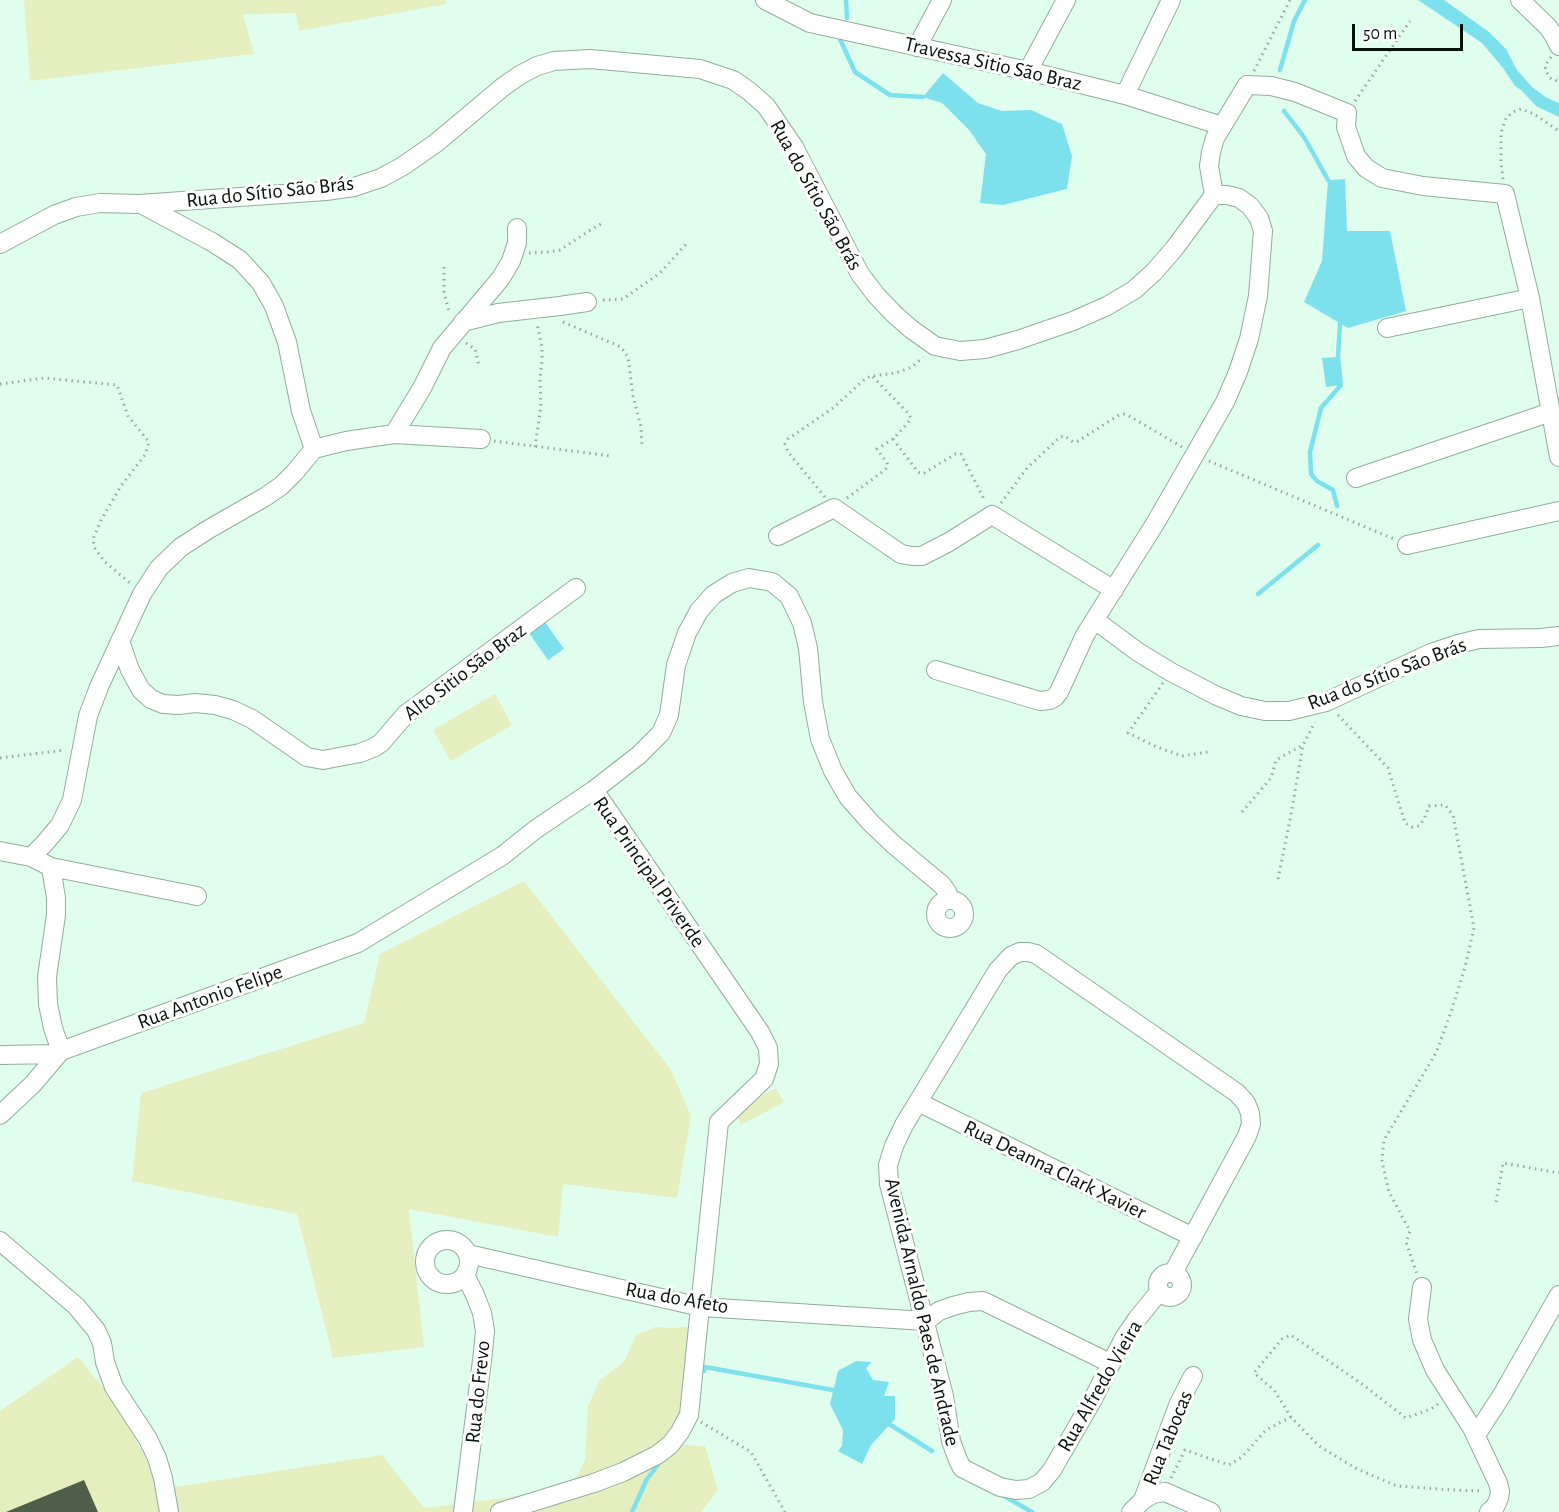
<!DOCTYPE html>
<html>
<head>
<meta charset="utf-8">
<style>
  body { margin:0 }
  #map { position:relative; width:1559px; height:1512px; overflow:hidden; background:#e0feed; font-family:"Alegreya Sans",sans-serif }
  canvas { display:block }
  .scale { position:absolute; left:1352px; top:24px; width:111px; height:27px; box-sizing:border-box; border:3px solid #08120d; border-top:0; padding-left:8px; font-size:18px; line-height:21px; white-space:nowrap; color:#08120d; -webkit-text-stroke:4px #fff; paint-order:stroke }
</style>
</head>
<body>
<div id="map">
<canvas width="1559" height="1512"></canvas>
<div class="scale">50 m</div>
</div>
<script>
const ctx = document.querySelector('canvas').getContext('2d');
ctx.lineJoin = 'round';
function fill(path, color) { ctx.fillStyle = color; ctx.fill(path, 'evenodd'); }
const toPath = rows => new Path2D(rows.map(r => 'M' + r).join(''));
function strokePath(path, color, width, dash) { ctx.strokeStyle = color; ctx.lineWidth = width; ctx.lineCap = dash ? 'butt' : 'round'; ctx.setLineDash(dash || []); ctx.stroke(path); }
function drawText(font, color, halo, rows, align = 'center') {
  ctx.font = font + ' "Alegreya Sans",sans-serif'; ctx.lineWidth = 6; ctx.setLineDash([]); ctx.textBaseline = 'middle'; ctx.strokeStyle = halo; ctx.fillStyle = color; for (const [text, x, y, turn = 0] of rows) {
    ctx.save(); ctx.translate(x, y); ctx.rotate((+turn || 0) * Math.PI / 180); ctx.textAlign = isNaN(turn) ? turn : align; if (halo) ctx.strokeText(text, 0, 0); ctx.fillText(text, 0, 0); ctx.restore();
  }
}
const green = toPath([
  [24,0,446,0,446,4,299,31,296,13,243,14,254,54,30,81],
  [495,694,512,725,451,761,433,730],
  [524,881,671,1070,691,1116,677,1198,563,1184,558,1237,409,1209,424,1347,333,1358,297,1214,132,1181,141,1093,364,1023,380,954],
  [776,1088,784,1102,741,1125,734,1110],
  [692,1326,684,1445,705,1446,718,1490,701,1512,0,1512,0,1411,78,1357,118,1406,162,1489,382,1455,424,1508,552,1492,571,1487,585,1460,588,1406,600,1380,624,1362,636,1335,655,1327,673,1328]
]);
const water = toPath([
  [1418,0,1444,0,1489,32,1506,49,1517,70,1532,87,1547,98,1559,103,1559,117,1536,106,1521,90,1515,86,1503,68,1482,43],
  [943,73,978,103,1002,111,1031,110,1062,124,1072,156,1067,189,1003,205,980,203,986,154,969,130,942,103,923,97],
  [1345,179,1347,231,1390,231,1406,311,1348,328,1304,302,1322,261,1328,180],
  [1338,357,1341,385,1326,387,1322,358],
  [545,622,564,649,548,660,529,633],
  [856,1361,872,1362,866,1368,873,1380,889,1382,884,1396,895,1396,895,1419,871,1445,862,1464,838,1451,842,1446,843,1430,830,1404,838,1371]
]);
const stream = toPath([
  [846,0,847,18],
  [840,39,855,72,890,95,923,97],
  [1280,70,1294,21,1305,0],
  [1284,111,1304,137,1328,180],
  [1337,506,1333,490,1317,481,1311,474,1310,452,1321,408,1341,385,1338,357,1340,323],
  [1258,594,1318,545],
  [704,1371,705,1367,833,1390,838,1393],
  [886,1422,932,1451],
  [1004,1496,1032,1512],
  [632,1512,647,1479,657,1466]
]);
const building = toPath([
  [84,1480,98,1512,6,1512]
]);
const path = toPath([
  [1551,57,1545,66,1546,71,1550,78,1559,82],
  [1254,71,1290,0],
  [1355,101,1410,21],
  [1503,179,1501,162,1501,133,1506,118,1513,112,1521,109,1534,114,1559,131],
  [529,253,548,252,560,250,592,229,601,224],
  [444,267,444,291,449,313],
  [603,300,623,299,660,273,688,242],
  [563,322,621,347,628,357,633,396,641,427,642,447],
  [466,343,475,349,479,366],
  [0,384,44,378,117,385,128,416,149,442,145,455,121,486,101,520,93,539,94,547,104,561,130,583],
  [893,439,918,472,923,474,955,454,961,454,985,501],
  [494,441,611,456],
  [535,447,541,406,540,379,542,360,542,348,537,323],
  [1209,461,1394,539],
  [825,497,788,452,785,444,788,439,833,408,866,378,872,376,896,373,912,367,923,357],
  [847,498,885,470,888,466,887,463,877,449,893,439,907,424,911,418,908,413,872,376],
  [1001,503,1027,468,1060,437,1065,436,1073,442,1078,441,1119,415,1125,414,1131,417,1182,447],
  [1163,683,1128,733,1157,747,1182,756,1208,752],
  [1338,715,1388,768,1405,823,1412,827,1419,826,1424,819,1429,806,1445,805,1453,815,1474,928,1465,967,1451,1012,1436,1053,1384,1140,1382,1161,1389,1192,1410,1231,1406,1242,1417,1274],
  [0,758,65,750],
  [1242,812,1271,778,1276,760,1303,745],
  [1278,879,1290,820,1303,745,1315,722],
  [1496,1202,1503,1163,1559,1173],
  [1438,1404,1431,1409,1406,1418,1362,1384,1291,1335,1282,1339,1254,1373,1274,1390,1291,1417,1319,1446,1357,1469,1397,1486,1454,1490,1483,1491],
  [701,1422,751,1452,785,1512],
  [1171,1478,1185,1450,1229,1465,1242,1457,1266,1430,1291,1417]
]);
const minor = toPath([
  [765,0,810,23,1028,71,1125,95,1222,126],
  [1520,0,1548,27,1554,36,1559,46],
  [917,47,942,0],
  [1028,71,1066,0],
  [1125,95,1171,0],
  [1214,195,1209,166,1211,152,1215,138,1247,85,1271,86,1295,92,1347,113,1346,127,1356,156,1366,168,1382,178,1423,186,1505,194,1530,298,1559,457],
  [141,204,212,242,240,260,261,283,274,306,287,342,301,411,314,449],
  [0,244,54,215,76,207,100,203,139,204,182,201,326,191,354,187,381,178,403,166,436,143,504,86,520,75,537,66,554,61,590,59,700,69,733,80,749,91,766,106,794,147,860,274,876,295,894,314,911,329,935,346,960,351,985,349,1018,340,1073,321,1107,306,1134,290,1154,272,1174,249,1214,195],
  [463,322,498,313,560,306,587,302],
  [1387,328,1530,298],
  [394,434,422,388,442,348,501,278,511,261,517,243,517,228],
  [314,449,346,441,394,434,481,439],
  [1356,478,1551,412],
  [778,536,834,508,901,554,912,556,922,556,949,542,992,515,1114,590],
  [1407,545,1559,511],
  [1095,620,1138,652,1171,672,1215,695,1241,706,1265,711,1289,711,1326,702,1431,653,1458,644,1479,639,1541,638,1559,636],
  [120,641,130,670,141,690,151,699,163,704,179,705,195,703,215,705,233,710,252,719,307,757,323,760,360,753,373,748,381,743,406,714,576,588],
  [936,670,1040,701,1050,700,1055,697,1059,692,1085,635,1156,522,1225,402,1238,372,1249,339,1258,296,1263,231,1259,218,1250,206,1239,198,1227,195,1214,195],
  [594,790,639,755,661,733,669,715,676,665,687,633,699,611,713,595,732,583,749,578,772,582,789,596,802,623,808,648,813,702,820,739,833,771,848,797,871,823,893,844,942,885,947,892,950,900],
  [0,851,31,857,51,867,56,898,56,915,47,977,48,1004,53,1028,61,1051],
  [31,857,45,843,60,825,72,800,88,716,99,687,142,594,159,568,181,547,209,529,265,497,281,486,295,472,314,449],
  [51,867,197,896],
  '936 914a14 14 0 1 1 28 0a14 14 0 1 1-28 0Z',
  [0,1055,58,1054],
  [918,1102,1193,1237],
  [0,1115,33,1084,61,1051,358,943,502,856,536,829,594,790,760,1032,768,1048,769,1064,764,1079,719,1122,689,1415,680,1432,670,1445,657,1455,623,1472,594,1483,500,1512],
  '425 1262a22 22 0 1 1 44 0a22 22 0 1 1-44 0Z',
  [0,1241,76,1306,96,1330,102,1343,105,1362,114,1387,148,1439,157,1458,163,1478,169,1512],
  [468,1254,701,1307,926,1321],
  '1158 1285a12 12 0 1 1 24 0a12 12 0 1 1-24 0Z',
  [1422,1287,1418,1319,1422,1340,1435,1370,1472,1428,1498,1483,1500,1491,1499,1498,1495,1507,1489,1512],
  [1159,1292,1137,1319,1124,1338,1092,1401,1052,1470,1042,1482,1029,1489,1016,1490,1000,1487,962,1468,958,1460,951,1441,944,1396,889,1184,888,1165,894,1146,904,1125,998,970,1011,956,1020,952,1028,952,1036,954,1237,1093,1246,1103,1250,1113,1251,1124,1247,1136,1173,1273],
  [926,1321,939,1311,953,1306,969,1302,983,1301,1110,1363],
  [1476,1435,1502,1395,1559,1295],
  [1143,1500,1179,1403,1193,1376],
  [463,1512,483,1352,485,1331,482,1313,475,1295,465,1275],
  [1131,1512,1143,1500,1153,1494,1165,1492,1211,1512]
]);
const streetNames = [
  ["Travessa Sitio São Braz",993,64,13],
  ["Rua do Sítio São Brás",270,192,-6],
  ["Rua do Sítio São Brás",816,195,61],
  ["Alto Sitio São Braz",465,672,-37],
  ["Rua do Sítio São Brás",1387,674,-21],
  ["Rua Principal Priverde",649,872,55],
  ["Rua Antonio Felipe",210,997,-20],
  ["Rua Deanna Clark Xavier",1055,1170,26],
  ["Rua do Afeto",677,1298,10],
  ["Avenida Arnaldo Paes de Andrade",922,1312,77],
  ["Rua Alfredo Vieira",1100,1386,-60],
  ["Rua do Frevo",478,1392,-84],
  ["Rua Tabocas",1168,1438,-68]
];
fill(green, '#e4eebf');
fill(water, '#7de1ed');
strokePath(stream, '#7de1ed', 4.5);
fill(building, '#4e5e4a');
strokePath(minor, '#90ac9c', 20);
strokePath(path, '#93aa9d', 3, [1.5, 4.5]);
strokePath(minor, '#fff', 18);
drawText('21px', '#08120d', '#fff', streetNames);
</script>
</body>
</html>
